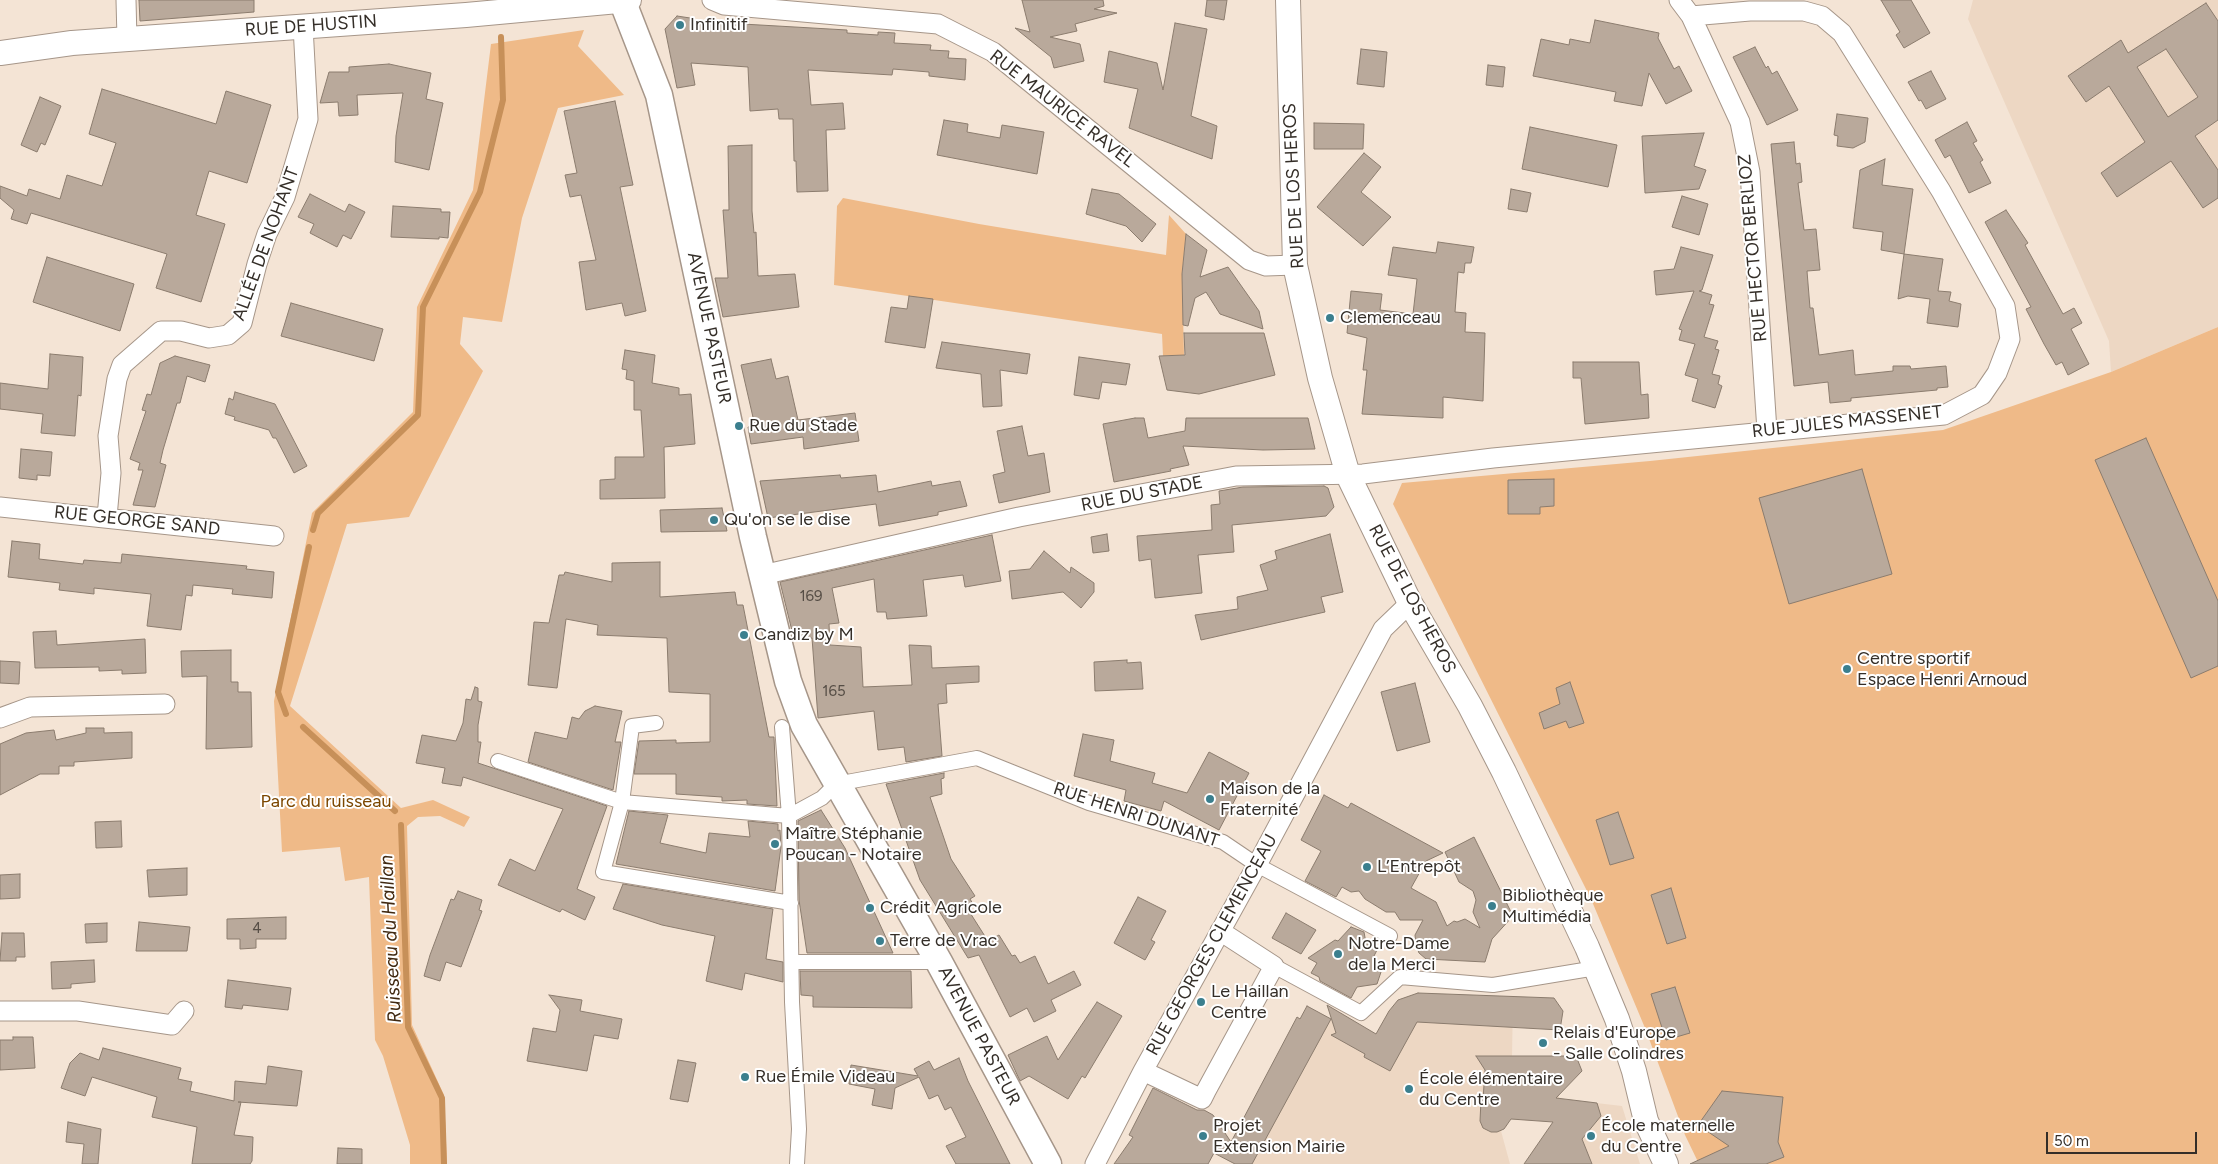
<!DOCTYPE html>
<html>
<head>
<meta charset="utf-8">
<style>
  body { margin:0 }
  #map { position:relative; width:2218px; height:1164px; overflow:hidden; background:#f4e4d5; font-family:Figtree,sans-serif }
  canvas { display:block }
  .scale { position:absolute; left:2046px; top:1132px; width:151px; height:22px; box-sizing:border-box; border:2px solid #342e28; border-top:0; padding-left:6px; font-size:15px; line-height:18px; white-space:nowrap; color:#342e28; -webkit-text-stroke:4px #fff; paint-order:stroke }
</style>
</head>
<body>
<div id="map">
<canvas width="2218" height="1164"></canvas>
<div class="scale">50 m</div>
</div>
<script>
const ctx = document.querySelector('canvas').getContext('2d');
ctx.lineJoin = 'round';
function fill(path, color) { ctx.fillStyle = color; ctx.fill(path, 'evenodd'); }
const toPath = rows => new Path2D(rows.map(r => 'M' + r).join(''));
function strokePath(path, color, width, dash) { ctx.strokeStyle = color; ctx.lineWidth = width; ctx.lineCap = dash ? 'butt' : 'round'; ctx.setLineDash(dash || []); ctx.stroke(path); }
function drawText(font, color, halo, rows, align = 'center') {
  ctx.font = font + ' Figtree,sans-serif'; ctx.lineWidth = 4; ctx.setLineDash([]); ctx.textBaseline = 'middle'; ctx.strokeStyle = halo; ctx.fillStyle = color; for (const [text, x, y, turn = 0] of rows) {
    ctx.save(); ctx.translate(x, y); ctx.rotate((+turn || 0) * Math.PI / 180); ctx.textAlign = isNaN(turn) ? turn : align; if (halo) ctx.strokeText(text, 0, 0); ctx.fillText(text, 0, 0); ctx.restore();
  }
}
const built = toPath([
  [1973,0,2218,0,2218,327,2111,372,2109,341,1968,19],
  [1418,993,1513,997,1512,1057,1559,1074,1559,1105,1533,1121,1509,1119,1507,1126,1501,1131,1510,1164,1235,1164,1223,1157,1297,1017,1301,1019,1307,1006,1372,1042,1389,1011,1398,1000],
  [1579,1101,1622,1106,1640,1164,1527,1164,1526,1161,1536,1146,1540,1148]
]);
const green = toPath([
  [584,30,578,46,624,95,558,108,522,218,502,322,463,317,460,344,483,371,409,517,347,524,290,706,401,808,433,800,470,817,464,827,440,816,418,817,407,826,412,1025,444,1095,447,1164,410,1164,410,1145,383,1056,375,1040,369,877,345,881,340,847,282,852,274,701,312,513,413,412,417,307,473,190,491,44],
  [843,198,979,224,1166,255,1169,215,1186,234,1182,273,1184,355,1163,356,1162,334,834,285,837,206],
  [2218,327,2218,1164,1699,1164,1685,1135,1645,1028,1591,899,1393,504,1402,483,1650,461,1943,430,2111,372]
]);
const stream = toPath([
  [313,530,318,513,418,415,423,307,480,192,503,100,501,37],
  [286,714,278,692,309,547],
  [303,727,395,811],
  [401,825,408,1027,442,1098,444,1164]
]);
const building = toPath([
  [139,0,254,0,254,12,140,21,139,0],
  [1022,0,1103,0,1104,6,1094,9,1117,13,1075,24,1077,31,1050,37,1080,44,1084,61,1054,68,1051,57,1015,28,1030,32,1022,0],
  [1207,0,1227,0,1224,20,1205,16,1207,0],
  [1881,0,1911,0,1930,33,1904,48,1896,35,1900,32,1881,0],
  [2206,3,2218,21,2218,120,2195,136,2218,170,2218,198,2203,208,2171,161,2117,197,2101,173,2145,142,2109,86,2086,102,2068,76,2121,40,2128,53,2206,3],
  [2166,49,2198,97,2168,117,2137,67,2166,49],
  [677,16,690,18,690,21,847,30,847,33,878,35,878,32,895,33,894,43,931,45,930,50,949,51,948,58,966,59,965,80,929,76,929,72,893,69,892,75,808,70,811,105,843,103,845,129,826,130,828,191,797,192,796,161,794,161,793,119,779,119,778,109,750,111,748,67,691,63,695,85,677,88,665,29,677,16],
  [1595,20,1659,33,1658,38,1674,69,1679,66,1692,91,1666,104,1649,73,1642,106,1614,101,1616,92,1533,76,1541,39,1569,45,1570,39,1590,43,1595,20],
  [1175,23,1207,29,1191,116,1217,126,1212,159,1129,128,1138,89,1104,82,1109,51,1157,63,1163,90,1175,23],
  [1755,47,1766,68,1768,66,1772,74,1777,71,1798,110,1767,125,1733,57,1755,47],
  [1361,49,1387,52,1384,87,1357,84,1361,49],
  [389,64,431,73,426,99,443,103,429,170,395,162,396,136,403,93,357,95,358,115,339,116,338,102,320,103,329,72,349,72,349,67,389,64],
  [1488,65,1505,67,1503,87,1486,85,1488,65],
  [1931,71,1946,99,1926,109,1921,100,1919,101,1908,82,1931,71],
  [102,89,216,124,226,91,271,105,247,183,209,171,196,215,225,224,201,302,156,288,167,254,31,213,27,224,11,219,14,210,0,198,0,186,27,196,29,189,60,199,67,175,102,186,116,143,89,134,102,89],
  [40,97,61,106,45,145,41,143,37,152,21,145,40,97],
  [615,101,633,185,620,187,646,311,625,316,622,303,586,310,579,262,596,260,581,195,570,197,565,175,577,173,564,111,615,101],
  [1837,114,1868,118,1865,142,1853,148,1837,146,1838,136,1834,135,1837,114],
  [944,120,968,124,967,132,1000,138,1002,125,1044,132,1037,174,937,155,944,120],
  [1967,122,1977,141,1973,143,1983,160,1980,162,1991,183,1969,193,1950,155,1945,158,1935,140,1967,122],
  [1314,123,1364,124,1363,149,1314,149,1314,123],
  [1530,127,1617,145,1608,187,1522,169,1530,127],
  [1704,133,1694,166,1706,170,1699,189,1645,193,1642,136,1704,133],
  [1794,142,1796,164,1800,163,1802,182,1798,183,1804,230,1816,229,1820,270,1807,271,1810,308,1813,308,1819,355,1853,350,1855,375,1893,371,1893,366,1910,366,1911,369,1946,366,1948,387,1937,388,1937,390,1851,398,1851,401,1830,403,1828,382,1794,386,1771,144,1794,142],
  [752,145,752,211,754,233,756,232,758,276,795,274,799,307,723,317,715,278,728,278,723,210,729,210,728,146,752,145],
  [1364,153,1381,167,1361,192,1391,217,1363,246,1317,207,1364,153],
  [1885,159,1882,185,1913,189,1904,254,1943,259,1938,291,1951,292,1949,301,1961,304,1958,327,1927,323,1930,299,1908,296,1898,299,1904,254,1881,250,1883,232,1853,228,1860,170,1885,159],
  [1092,189,1119,194,1156,224,1142,242,1126,226,1086,214,1092,189],
  [1511,189,1531,193,1527,212,1508,209,1511,189],
  [310,194,345,212,349,204,365,212,351,239,343,235,337,247,310,233,314,224,298,217,310,194],
  [1682,196,1708,204,1699,235,1672,227,1682,196],
  [393,206,441,209,441,212,450,212,448,238,439,237,439,239,391,237,393,206],
  [2006,210,2028,243,2025,245,2063,314,2074,308,2082,323,2071,329,2089,364,2068,375,2062,362,2056,365,2044,344,2026,309,2031,307,1985,222,2006,210],
  [1186,234,1207,250,1200,277,1228,267,1259,311,1263,329,1220,314,1206,292,1195,298,1188,326,1183,325,1182,274,1186,234],
  [1438,242,1474,247,1471,263,1465,263,1464,273,1458,272,1455,312,1466,313,1465,332,1485,333,1483,401,1443,397,1443,418,1362,414,1367,370,1363,370,1367,338,1347,333,1351,291,1382,294,1380,310,1413,314,1417,279,1388,275,1393,247,1436,253,1438,242],
  [1681,247,1713,255,1702,290,1699,291,1712,295,1709,304,1714,305,1704,337,1718,341,1715,349,1719,350,1712,374,1720,376,1718,384,1722,386,1715,408,1692,401,1698,379,1685,375,1695,344,1679,340,1682,330,1679,329,1694,291,1656,295,1654,271,1674,269,1681,247],
  [47,257,134,284,120,331,33,302,47,257],
  [909,296,933,299,925,348,885,342,891,307,907,309,909,296],
  [291,303,383,329,374,361,281,336,291,303],
  [1184,333,1264,333,1275,375,1199,394,1167,390,1159,356,1185,355,1184,333],
  [942,342,1030,354,1027,374,1000,370,1002,406,983,407,981,374,936,368,942,342],
  [625,350,655,355,652,383,679,388,679,395,691,394,695,444,664,447,665,498,600,499,600,480,615,479,615,457,644,457,641,410,634,410,634,381,626,379,627,370,622,369,625,350],
  [50,354,83,357,81,396,78,395,75,436,41,433,43,414,0,409,0,383,48,389,50,354],
  [175,356,210,365,205,382,187,376,180,403,177,403,163,450,160,463,166,465,155,507,133,505,143,470,138,470,140,463,130,459,146,411,142,410,147,394,151,395,160,363,175,356],
  [1079,357,1130,364,1126,385,1102,382,1099,399,1074,395,1079,357],
  [771,359,776,379,788,376,798,420,855,413,859,441,804,449,803,437,751,444,748,427,755,426,741,365,771,359],
  [1573,362,1639,362,1641,395,1648,394,1649,418,1585,424,1581,378,1573,378,1573,362],
  [235,392,275,404,307,466,294,473,276,438,273,438,269,430,234,420,235,417,225,414,229,398,233,400,235,392],
  [1135,418,1144,418,1148,438,1185,431,1186,418,1308,418,1315,449,1263,450,1183,446,1189,465,1170,469,1171,471,1114,482,1103,424,1135,418],
  [1022,426,1028,456,1044,453,1050,492,999,503,993,475,1005,472,997,431,1022,426],
  [2146,438,2218,601,2218,666,2191,678,2095,460,2146,438],
  [21,449,52,452,50,476,37,475,37,480,19,478,21,449],
  [1862,469,1892,574,1789,604,1759,498,1862,469],
  [840,475,841,478,876,475,878,492,931,481,932,486,960,481,967,506,938,512,938,515,879,526,876,504,768,518,760,481,840,475],
  [1554,479,1554,506,1540,507,1540,514,1508,514,1508,480,1554,479],
  [1324,486,1328,488,1334,507,1326,516,1232,525,1234,552,1198,555,1202,593,1155,598,1151,559,1139,561,1137,536,1212,530,1211,505,1220,504,1219,491,1243,487,1324,486],
  [722,508,727,531,661,532,660,510,722,508],
  [1107,534,1109,551,1093,553,1091,537,1107,534],
  [1330,534,1343,592,1321,597,1325,612,1201,640,1195,615,1238,609,1237,597,1268,590,1260,565,1277,559,1275,551,1330,534],
  [992,535,1001,581,965,587,963,575,923,580,927,616,887,619,886,612,877,612,874,579,832,588,839,623,829,624,830,645,861,647,863,687,912,685,909,645,931,646,932,668,979,666,979,682,946,684,947,703,938,704,942,756,906,762,904,747,878,750,874,711,818,718,812,638,797,639,793,635,780,582,992,535],
  [12,541,40,544,39,559,83,564,84,560,121,563,122,554,247,566,246,569,274,572,272,598,232,594,233,589,193,585,192,596,186,595,181,630,147,626,151,594,94,588,94,594,59,590,60,583,8,577,12,541],
  [1044,551,1070,573,1071,567,1094,583,1094,592,1081,608,1063,592,1012,599,1009,571,1030,569,1044,551],
  [660,562,660,597,735,592,737,605,743,605,769,737,774,737,777,806,747,804,747,800,722,801,722,797,676,794,676,774,634,774,639,741,676,740,676,743,710,742,710,694,669,692,667,638,597,635,598,625,566,619,557,688,528,685,534,622,549,623,559,575,564,575,565,572,612,582,612,563,660,562],
  [56,631,57,645,145,639,146,673,122,674,122,670,99,671,99,667,35,668,33,632,56,631],
  [231,650,231,682,238,682,238,692,251,692,252,747,206,749,207,676,182,677,181,651,231,650],
  [1127,660,1127,663,1141,662,1143,689,1095,691,1094,662,1127,660],
  [0,661,20,662,19,684,0,683,0,661],
  [1570,682,1584,723,1569,728,1566,721,1544,729,1539,713,1560,704,1556,688,1570,682],
  [1415,683,1430,742,1397,751,1381,692,1415,683],
  [475,687,478,688,478,701,482,702,478,725,478,742,481,742,478,763,607,806,577,889,595,897,585,920,562,909,560,912,498,885,510,859,535,871,563,809,463,777,461,786,442,783,445,768,416,763,422,735,456,741,463,723,466,699,471,700,475,687],
  [595,706,622,711,615,742,621,742,613,790,528,762,535,732,567,739,572,717,579,719,585,711,595,706],
  [86,728,104,728,104,733,132,732,132,758,74,762,74,766,59,766,59,774,40,774,0,795,0,744,26,733,54,730,56,740,86,733,86,728],
  [1083,734,1114,740,1110,761,1155,773,1152,783,1187,793,1209,752,1249,773,1219,830,1164,801,1161,811,1124,801,1126,790,1074,776,1083,734],
  [944,773,944,778,941,779,942,794,930,797,951,859,975,896,970,899,973,904,967,908,988,941,999,935,1012,956,1015,955,1020,963,1035,956,1048,984,1074,971,1081,985,1051,1000,1056,1011,1034,1022,1027,1008,1010,1017,979,955,968,958,920,880,886,784,944,773],
  [1324,795,1348,808,1351,803,1443,853,1426,861,1411,888,1436,902,1447,926,1454,921,1457,922,1465,919,1480,928,1473,912,1476,900,1473,891,1459,882,1445,852,1474,837,1513,916,1492,939,1485,962,1426,959,1419,953,1416,945,1415,935,1423,920,1400,920,1395,912,1386,912,1365,899,1359,891,1351,892,1342,887,1336,897,1305,881,1321,851,1301,840,1324,795],
  [821,810,845,848,893,953,807,953,799,900,798,821,821,810],
  [629,811,668,815,660,843,706,853,709,833,750,837,748,821,778,824,778,831,780,830,781,847,775,891,616,864,629,811],
  [1618,812,1634,858,1610,865,1596,820,1618,812],
  [121,821,122,847,96,848,95,822,121,821],
  [187,868,187,895,149,897,147,870,187,868],
  [20,874,20,898,0,899,0,875,20,874],
  [623,884,773,909,766,959,783,962,783,982,745,973,742,990,706,981,715,936,662,925,613,909,623,884],
  [1671,888,1686,938,1667,944,1651,895,1671,888],
  [458,891,482,900,479,910,482,911,461,967,446,962,440,981,424,976,430,955,451,899,454,900,458,891],
  [1138,897,1166,911,1151,940,1155,942,1145,960,1114,943,1138,897],
  [1286,913,1316,930,1301,954,1272,938,1286,913],
  [286,917,286,939,256,939,256,948,240,949,240,939,227,939,227,919,286,917],
  [139,922,190,927,187,951,136,951,139,922],
  [107,923,107,942,86,943,85,924,107,923],
  [1351,927,1364,932,1366,943,1377,950,1373,958,1379,964,1381,972,1377,984,1357,987,1351,998,1320,981,1319,977,1311,973,1317,963,1308,958,1335,940,1338,941,1351,927],
  [2,933,24,933,25,957,16,957,16,961,0,961,2,933],
  [94,960,95,982,71,984,71,988,52,989,51,962,94,960],
  [800,971,911,971,912,1008,813,1007,813,996,801,995,800,971],
  [228,980,291,988,288,1010,243,1005,242,1009,225,1007,228,980],
  [1675,987,1690,1033,1666,1040,1651,994,1675,987],
  [1418,993,1554,998,1563,1011,1560,1030,1417,1022,1390,1071,1364,1057,1365,1054,1331,1035,1336,1033,1327,1005,1376,1034,1389,1011,1398,1000,1418,993],
  [549,995,582,1000,580,1011,622,1019,618,1039,594,1035,587,1071,527,1061,533,1028,556,1032,560,1010,549,995],
  [1097,1002,1122,1016,1085,1078,1082,1076,1068,1099,1029,1076,1020,1081,1008,1055,1047,1036,1058,1060,1097,1002],
  [1307,1006,1331,1019,1252,1164,1235,1164,1214,1153,1208,1164,1114,1164,1133,1137,1129,1135,1153,1088,1197,1110,1204,1110,1213,1115,1231,1142,1297,1017,1300,1019,1307,1006],
  [13,1037,33,1037,35,1068,0,1070,0,1040,13,1040,13,1037],
  [103,1048,181,1068,178,1079,192,1082,190,1091,234,1101,235,1081,266,1084,268,1066,302,1071,297,1106,238,1102,241,1102,234,1135,253,1137,252,1161,250,1164,192,1164,197,1127,152,1117,157,1097,92,1077,85,1096,61,1088,70,1063,80,1053,99,1060,103,1048],
  [1476,1056,1576,1056,1582,1071,1556,1098,1597,1103,1601,1116,1582,1139,1592,1164,1524,1164,1553,1122,1511,1119,1504,1129,1497,1132,1491,1132,1483,1128,1480,1121,1481,1100,1483,1100,1485,1070,1476,1056],
  [959,1058,968,1081,1010,1164,956,1164,946,1146,966,1137,951,1107,945,1110,938,1095,929,1099,919,1077,895,1088,892,1109,872,1105,875,1089,849,1084,851,1065,918,1076,914,1069,929,1061,934,1070,959,1058],
  [678,1060,696,1063,688,1102,670,1099,678,1060],
  [1722,1091,1783,1097,1778,1142,1784,1157,1766,1164,1690,1164,1729,1146,1698,1125,1722,1091],
  [68,1122,101,1129,98,1164,82,1164,84,1144,66,1142,68,1122],
  [338,1148,362,1149,362,1164,337,1164,338,1148]
]);
const pedestrian = toPath([
  [656,723,632,726,622,802,603,872,791,903],
  [782,727,789,816,792,1002,799,1129,797,1164],
  [498,761,622,802,789,816,822,798,836,784,977,758,1089,803,1223,842,1257,865,1390,936],
  [792,962,939,962],
  [1274,966,1361,1013,1400,977,1493,985,1596,968]
]);
const minor = toPath([
  [126,0,127,39],
  [712,0,724,5,938,24,993,52,1249,260,1266,266,1295,265],
  [1679,0,1691,16,1740,122,1750,172,1767,431],
  [0,507,274,536],
  [107,517,111,473,108,436,117,379,122,365,161,331,181,331,209,338,228,335,242,323,257,264,267,234,285,197,308,119,303,26],
  [762,575,1019,517,1236,476,1363,474,1493,458,1944,415,1982,395,1997,373,2010,339,2005,306,1941,191,1842,33,1822,16,1804,11,1750,11,1691,16],
  [0,718,30,707,165,704],
  [0,1011,78,1011,172,1025,184,1011],
  [1143,1071,1202,1099,1206,1091,1274,966,1220,931],
  [1095,1164,1143,1071,1257,865,1383,629,1410,603]
]);
const tertiary = toPath([
  [1288,0,1295,265,1320,378,1348,475,1410,603,1470,706,1504,772,1587,947,1617,1019,1634,1071,1646,1121,1666,1164],
  [0,53,72,43,466,15,629,0]
]);
const secondary = toPath([
  [622,0,659,95,753,537,788,681,804,725,939,962,1048,1164]
]);
const markers = [
  [680,25,5,"#3b7f8e"],
  [1330,318,5,"#3b7f8e"],
  [739,426,5,"#3b7f8e"],
  [714,520,5,"#3b7f8e"],
  [744,635,5,"#3b7f8e"],
  [1847,669,5,"#3b7f8e"],
  [1210,799,5,"#3b7f8e"],
  [775,844,5,"#3b7f8e"],
  [1367,867,5,"#3b7f8e"],
  [1492,906,5,"#3b7f8e"],
  [870,908,5,"#3b7f8e"],
  [880,941,5,"#3b7f8e"],
  [1338,954,5,"#3b7f8e"],
  [1201,1002,5,"#3b7f8e"],
  [1543,1043,5,"#3b7f8e"],
  [745,1077,5,"#3b7f8e"],
  [1409,1089,5,"#3b7f8e"],
  [1203,1136,5,"#3b7f8e"],
  [1591,1136,5,"#3b7f8e"]
];
const numberNames = [
  ["169",811,597],
  ["165",834,692],
  ["4",257,929]
];
const poiNames = [
  ["Infinitif",690,25],
  ["Clemenceau",1340,318],
  ["Rue du Stade",749,426],
  ["Qu'on se le dise",724,520],
  ["Candiz by M",754,635],
  ["Centre sportif",1857,659],
  ["Espace Henri Arnoud",1857,680],
  ["Maison de la",1220,789],
  ["Fraternité",1220,810],
  ["Maître Stéphanie",785,834],
  ["Poucan - Notaire",785,855],
  ["L’Entrepôt",1377,867],
  ["Bibliothèque",1502,896],
  ["Multimédia",1502,917],
  ["Crédit Agricole",880,908],
  ["Terre de Vrac",890,941],
  ["Notre-Dame",1348,944],
  ["de la Merci",1348,965],
  ["Le Haillan",1211,992],
  ["Centre",1211,1013],
  ["Relais d'Europe",1553,1033],
  ["- Salle Colindres",1553,1054],
  ["Rue Émile Videau",755,1077],
  ["École élémentaire",1419,1079],
  ["du Centre",1419,1100],
  ["Projet",1213,1126],
  ["Extension Mairie",1213,1147],
  ["École maternelle",1601,1126],
  ["du Centre",1601,1147]
];
const streetNames = [
  ["RUE DE HUSTIN",311,26,-4],
  ["RUE MAURICE RAVEL",1062,109,38],
  ["RUE DE LOS HEROS",1294,186,-93],
  ["ALLÉE DE NOHANT",266,244,-70],
  ["RUE HECTOR BERLIOZ",1753,248,-95],
  ["AVENUE PASTEUR",709,328,78],
  ["RUE JULES MASSENET",1847,422,-6],
  ["RUE DU STADE",1142,494,-11],
  ["RUE GEORGE SAND",137,521,6],
  ["RUE DE LOS HEROS",1412,599,62],
  ["RUE HENRI DUNANT",1136,815,18],
  ["RUE GEORGES CLEMENCEAU",1212,945,-61],
  ["AVENUE PASTEUR",979,1036,62]
];
const parkNames = [
  ["Parc du ruisseau",326,802]
];
const waterNames = [
  ["Ruisseau du Haillan",391,939,-93]
];
fill(built, '#edd7c3');
fill(green, '#efba88');
strokePath(stream, '#c79059', 6);
fill(building, '#b9a99b');
strokePath(building, '#8b7c6e', 1);
strokePath(pedestrian, '#a69689', 16);
strokePath(minor, '#a69689', 21);
strokePath(tertiary, '#a69689', 26);
strokePath(secondary, '#a69689', 29);
strokePath(pedestrian, '#fff', 14);
strokePath(minor, '#fff', 19);
strokePath(tertiary, '#fff', 24);
strokePath(secondary, '#fff', 26);
for (const [x, y, r, color] of markers) { const dot = new Path2D(); dot.arc(x, y, r, 0, 2 * Math.PI); ctx.fillStyle = color; ctx.fill(dot); strokePath(dot, '#fff', 2); }
drawText('15px', '#554d45', null, numberNames);
drawText('18px', '#342e28', '#fff', poiNames, 'left');
drawText('18px', '#342e28', '#fff', streetNames);
drawText('18px', '#7c4700', '#fff', parkNames);
drawText('italic 19px', '#412911', '#fff', waterNames);
</script>
</body>
</html>
